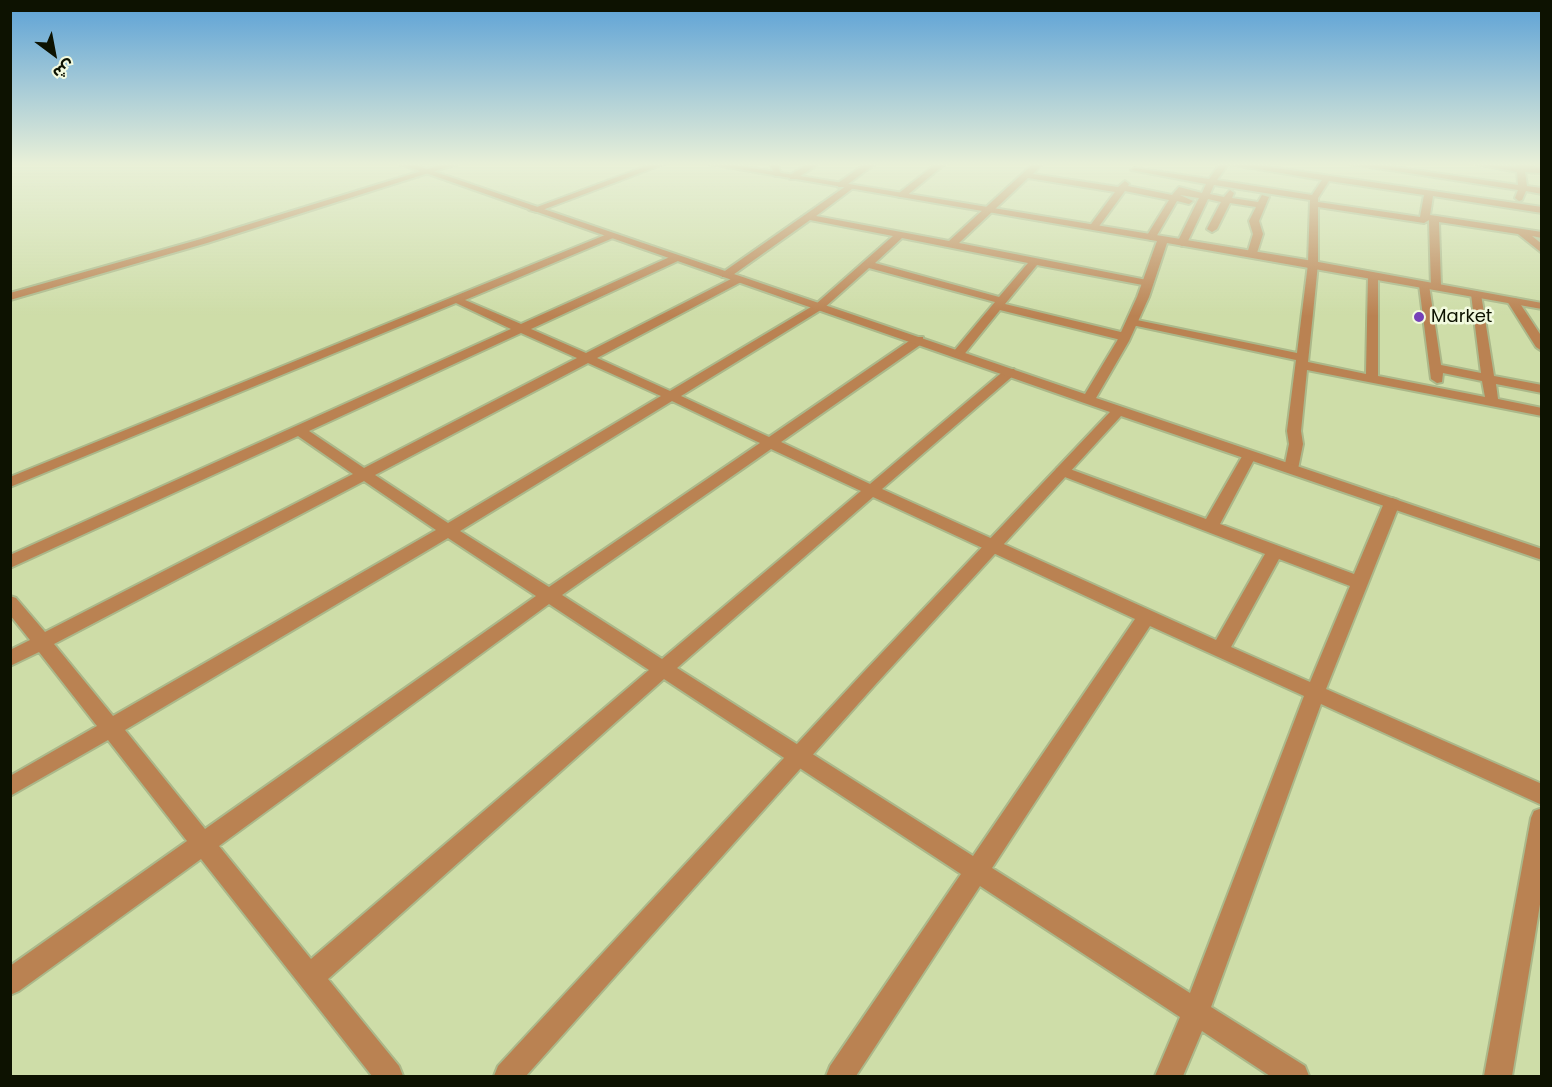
<!DOCTYPE html>
<html>
<head>
<meta charset="utf-8">
<style>
  body { margin:0 }
  #map { position:relative; width:1552px; height:1087px; overflow:hidden; background:#cedda8; font-family:Poppins,"Noto Sans Arabic",sans-serif }
  canvas { display:block }
  .frame { position:absolute; inset:0; border:12px solid #0d1201; pointer-events:none }
  .north { position:absolute; left:24px; top:24px; width:60px; height:60px; -webkit-text-stroke:4px #f2fadf; paint-order:stroke; rotate:148deg; font-size:16px; font-weight:700; line-height:24px; text-align:center; color:#0d1201 }
  .north::after { content:''; display:block; margin:auto; width:21px; height:27px; background:#0d1201; clip-path:polygon(50% 0,100% 100%,50% 72%,0 100%) }
</style>
</head>
<body>
<div id="map">
<canvas width="1552" height="1087"></canvas>
<div class="frame"></div>
<div class="north">ش</div>
</div>
<script>
const ctx = document.querySelector('canvas').getContext('2d');
ctx.lineJoin = 'round';
const toPath = rows => new Path2D(rows.map(r => 'M' + r).join(''));
function strokePath(path, color, width, dash) { ctx.strokeStyle = color; ctx.lineWidth = width; ctx.lineCap = dash ? 'butt' : 'round'; ctx.setLineDash(dash || []); ctx.stroke(path); }
function fill(path, color) { ctx.fillStyle = color; ctx.fill(path, 'evenodd'); }
function drawText(font, color, halo, rows, align = 'center') {
  ctx.font = font + ' Poppins,sans-serif'; ctx.lineWidth = 5; ctx.setLineDash([]); ctx.textBaseline = 'middle'; ctx.strokeStyle = halo; ctx.fillStyle = color; for (const [text, x, y, turn = 0] of rows) {
    ctx.save(); ctx.translate(x, y); ctx.rotate((+turn || 0) * Math.PI / 180); ctx.textAlign = isNaN(turn) ? turn : align; if (halo) ctx.strokeText(text, 0, 0); ctx.fillText(text, 0, 0); ctx.restore();
  }
}
const minor = toPath([
  [444,164,457,164,207,243,10,300,10,293,201,239,444,164],
  [652,164,664,164,537,212,529,210,652,164],
  [770,164,778,164,781,176,775,176,770,164],
  [808,164,818,164,796,179,790,179,790,175,808,164],
  [865,164,875,164,844,187,838,187,838,183,865,164],
  [936,164,945,164,905,197,899,197,899,193,936,164],
  [1033,164,1042,164,1033,174,1118,187,1125,181,1129,184,1128,186,1172,195,1179,187,1202,193,1206,184,1131,170,1135,168,1209,179,1220,164,1228,164,1217,180,1312,195,1322,180,1228,164,1249,164,1542,207,1542,213,1433,196,1430,215,1542,232,1542,238,1532,236,1542,244,1542,253,1518,234,1439,222,1441,287,1436,290,1431,287,1429,220,1424,223,1318,207,1318,264,1308,362,1366,374,1368,276,1373,273,1378,276,1378,376,1485,397,1482,381,1443,373,1442,382,1437,383,1431,379,1419,285,1424,282,1429,285,1441,365,1481,373,1471,294,1476,291,1481,294,1494,376,1542,385,1542,393,1496,384,1498,399,1542,408,1542,416,1307,370,1301,431,1303,444,1298,469,1291,473,1284,469,1289,444,1287,431,1296,360,1132,325,1126,322,1132,319,1297,353,1308,264,1310,200,1214,185,1210,194,1224,197,1230,190,1234,193,1232,198,1258,202,1262,195,1269,197,1259,221,1263,234,1256,256,1247,254,1253,234,1249,221,1256,207,1230,203,1217,229,1212,232,1207,229,1221,202,1208,199,1187,243,1182,246,1177,243,1199,198,1180,195,1193,201,1189,204,1177,201,1156,237,1151,240,1146,237,1169,200,1125,191,1097,229,1094,230,1089,227,1115,192,1028,178,959,243,1152,281,1152,285,1148,286,1037,265,1005,304,1129,334,1129,340,1125,341,1000,310,962,357,954,357,952,354,954,351,995,302,869,268,824,308,681,396,769,437,915,337,923,337,923,343,781,442,870,484,1006,369,1014,369,1016,372,1014,375,882,489,1216,640,1265,554,1057,474,1055,471,1057,468,1067,468,1206,519,1244,453,1254,453,1256,456,1220,524,1354,574,1384,503,1392,498,1398,500,1400,503,1326,689,1542,784,1542,805,1321,704,1211,1007,1305,1066,1309,1076,1270,1076,1202,1031,1183,1076,1155,1076,1180,1017,980,886,856,1076,826,1076,830,1066,961,874,664,679,328,979,399,1066,403,1076,372,1076,201,859,19,991,10,995,10,966,187,841,108,740,10,796,10,776,97,726,39,652,10,666,10,650,30,640,10,615,10,596,16,598,45,632,353,474,298,436,10,568,10,555,511,329,456,303,10,487,10,477,610,233,613,234,613,238,465,300,521,324,672,256,680,256,680,260,531,329,586,353,735,277,743,277,743,281,597,358,670,391,816,304,893,236,810,220,730,277,722,277,722,273,849,184,856,186,816,216,949,241,1033,164],
  [1329,181,1424,195,1420,217,1318,202,1318,198,1329,181],
  [902,238,1028,263,999,297,875,263,902,238],
  [521,333,577,358,364,468,309,431,521,333],
  [588,363,661,396,448,523,375,475,588,363],
  [672,401,760,443,549,587,460,531,672,401],
  [771,449,861,491,662,659,562,595,771,449],
  [364,481,436,530,113,716,54,644,364,481],
  [873,497,1135,619,973,856,677,668,873,497],
  [448,538,536,596,205,829,125,730,448,538],
  [1279,559,1350,586,1310,682,1231,647,1279,559],
  [549,604,649,670,311,959,219,846,549,604],
  [1150,626,1304,696,1190,993,992,868,1150,626],
  [1351,164,1373,164,1518,185,1517,172,1476,164,1516,167,1516,164,1524,164,1542,168,1542,173,1525,172,1527,186,1542,188,1542,194,1526,191,1522,200,1519,201,1515,198,1518,190,1351,164],
  [1513,298,1517,299,1542,337,1542,351,1536,347,1507,301,1513,298],
  [1542,808,1542,892,1512,1076,1484,1076,1531,818,1534,811,1542,808]
]);
const tertiary = toPath([
  [400,164,412,164,1085,394,1117,341,1137,297,1157,241,709,164,728,164,1313,261,1542,303,1542,309,1167,243,1149,297,1129,341,1096,398,1542,549,1542,560,1121,416,875,685,526,1076,494,1076,498,1066,861,675,1110,412,400,164]
]);
const markers = [
  [1419,317,6,"#7641b8"]
];
const farPoinames = [
  ["Market",1431,317]
];
strokePath(minor, '#abb88a', 4);
strokePath(tertiary, '#abb88a', 4);
fill(minor, '#ba8252');
fill(tertiary, '#ba8252');
const sky = ctx.createLinearGradient(0, 0, 0, 316);
sky.addColorStop(0, '#5ba1d6');
sky.addColorStop(0.52, '#e9f0d8');
sky.addColorStop(1, '#e9f0d800');
ctx.fillStyle = sky;
ctx.fillRect(0, 0, 1552, 316);
for (const [x, y, r, color] of markers) { const dot = new Path2D(); dot.arc(x, y, r, 0, 2 * Math.PI); ctx.fillStyle = color; ctx.fill(dot); strokePath(dot, '#f2fadf', 2); }
drawText('18px', '#0d1201', '#f2fadf', farPoinames, 'left');
</script>
</body>
</html>
